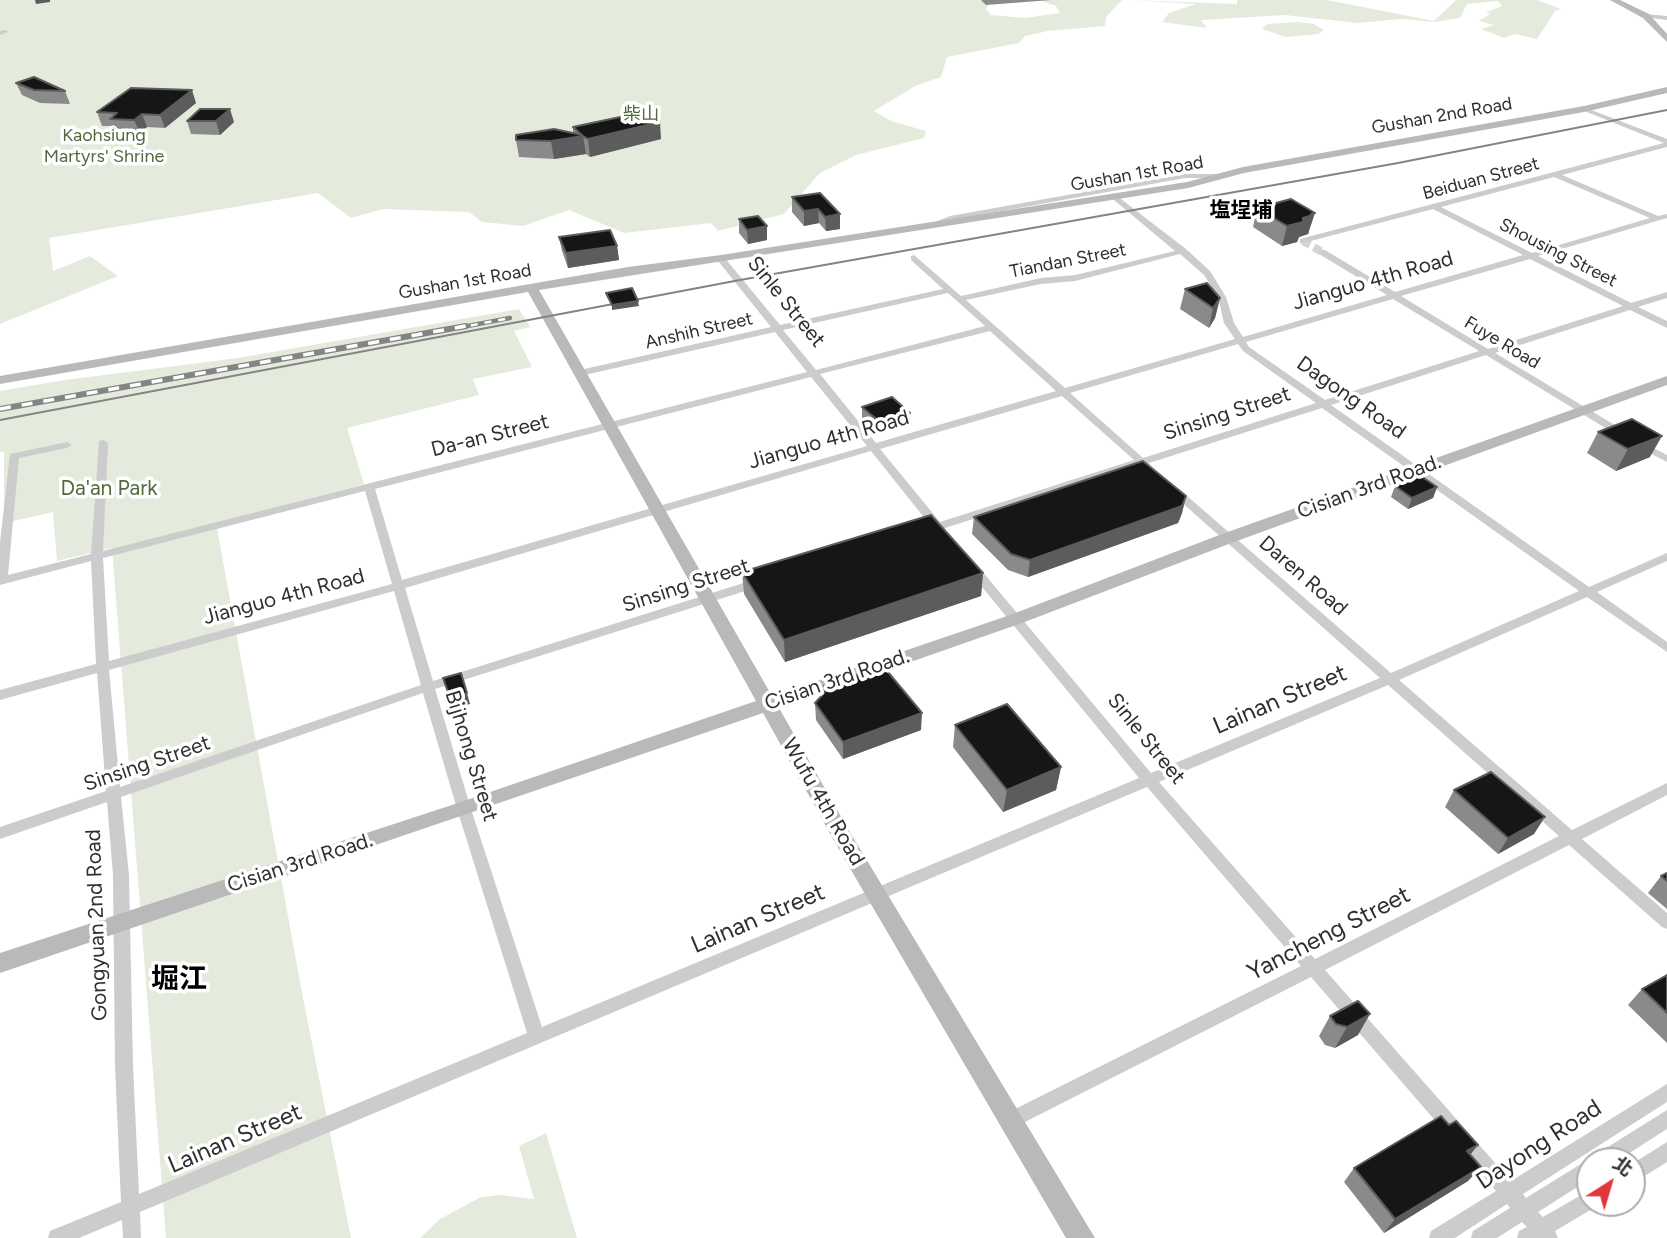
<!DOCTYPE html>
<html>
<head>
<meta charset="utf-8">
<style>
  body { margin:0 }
  #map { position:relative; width:1667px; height:1238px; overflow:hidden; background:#fff; font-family:Figtree,"Noto Sans TC",sans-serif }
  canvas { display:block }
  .north { position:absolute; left:1576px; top:1147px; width:70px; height:70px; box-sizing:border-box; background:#fff; border:2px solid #acacac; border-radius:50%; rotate:37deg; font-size:19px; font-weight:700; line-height:28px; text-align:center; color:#2f2f2f }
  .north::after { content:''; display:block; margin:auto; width:24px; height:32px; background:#e0363c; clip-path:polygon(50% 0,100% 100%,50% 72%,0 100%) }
</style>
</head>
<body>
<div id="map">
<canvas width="1667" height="1238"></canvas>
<div class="north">北</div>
</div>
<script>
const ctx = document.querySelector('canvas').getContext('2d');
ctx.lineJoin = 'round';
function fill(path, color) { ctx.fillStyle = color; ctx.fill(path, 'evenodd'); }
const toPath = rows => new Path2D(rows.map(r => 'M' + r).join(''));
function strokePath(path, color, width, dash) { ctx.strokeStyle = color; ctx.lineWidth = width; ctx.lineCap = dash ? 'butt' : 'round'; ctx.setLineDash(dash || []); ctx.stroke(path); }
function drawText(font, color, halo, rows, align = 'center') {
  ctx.font = font + ' Figtree,"Noto Sans TC",sans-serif'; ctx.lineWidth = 7; ctx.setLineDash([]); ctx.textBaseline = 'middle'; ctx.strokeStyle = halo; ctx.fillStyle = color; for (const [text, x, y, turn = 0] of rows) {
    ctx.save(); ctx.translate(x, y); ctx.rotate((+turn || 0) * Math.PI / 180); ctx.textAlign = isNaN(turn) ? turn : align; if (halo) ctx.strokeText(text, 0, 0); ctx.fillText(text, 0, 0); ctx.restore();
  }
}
const green = toPath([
  [0,0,981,0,988,5,986,9,991,15,1025,18,1060,13,1056,6,1042,1,1046,0,1122,0,1106,17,1105,26,1048,31,1025,36,1019,43,947,57,941,77,915,86,874,111,891,121,926,131,924,138,856,155,820,173,784,214,718,231,711,223,624,233,569,210,523,226,482,222,469,212,383,209,351,218,318,193,49,238,53,271,90,256,118,276,0,324],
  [1131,0,1237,4,1237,0,1327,0,1434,21,1456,0,1537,0,1561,9,1555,11,1537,39,1515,34,1504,38,1481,29,1494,25,1479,21,1490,14,1486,12,1502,6,1498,1,1467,4,1460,18,1435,22,1401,19,1357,23,1285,15,1201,20,1207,28,1162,22,1169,13,1196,4],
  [1297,22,1314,24,1324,30,1318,34,1286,37,1262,29,1267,24],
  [519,309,530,327,514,331,532,367,473,379,479,395,347,428,364,484,216,523,303,998,351,1238,166,1238,112,548,57,561,53,512,4,523,4,452,0,452,0,391,65,380,238,358],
  [546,1133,577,1238,420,1238,440,1219,481,1197,500,1195,534,1199,519,1146]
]);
const streetTunnel = toPath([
  [1303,241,1322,252]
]);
const street = toPath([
  [1646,14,1667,16,1667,20,1644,17,1646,14],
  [0,31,5,30,8,32,0,35,0,31],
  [1582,108,1586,108,1667,139,1667,147,1562,175,1658,216,1667,214,1667,218,1538,256,1631,303,1667,292,1667,298,1638,307,1667,321,1667,328,1630,310,1495,353,1628,433,1628,437,1620,437,1486,355,1331,405,1589,587,1667,553,1667,561,1597,592,1667,642,1667,652,1587,597,1399,680,1572,830,1667,783,1667,795,1582,839,1667,913,1667,929,1662,927,1569,845,1325,970,1511,1181,1667,1084,1667,1102,1523,1194,1526,1198,1584,1162,1592,1160,1595,1155,1667,1110,1667,1129,1617,1161,1590,1161,1590,1179,1538,1212,1543,1217,1590,1190,1590,1203,1598,1203,1597,1206,1555,1231,1558,1238,1517,1238,1519,1231,1527,1227,1522,1222,1497,1238,1471,1238,1473,1231,1510,1208,1507,1204,1455,1238,1429,1238,1431,1231,1496,1191,1311,977,1017,1126,1011,1129,1005,1126,1002,1120,1005,1114,1301,966,1147,787,140,1212,141,1238,123,1238,122,1220,79,1238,48,1238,50,1231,121,1202,115,1066,113,875,107,802,0,839,0,827,106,791,97,673,0,700,0,690,96,664,91,561,0,585,0,542,10,454,67,442,72,445,67,448,19,458,8,575,91,554,99,441,103,440,108,443,103,551,807,372,775,332,580,376,577,375,575,373,580,370,771,327,718,261,718,257,724,257,780,325,943,289,911,260,911,256,914,255,961,296,1041,278,1075,275,1175,251,1114,200,1114,196,1117,196,1186,249,1210,271,1226,297,1234,323,1243,337,1387,295,1319,254,1319,250,1325,250,1395,292,1523,255,1433,209,1303,243,1300,243,1300,239,1664,143,1582,110,1582,108],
  [1554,177,1650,218,1532,253,1441,207,1554,177],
  [1180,254,1204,275,1218,297,1224,323,1235,339,1065,388,966,300,1041,284,1075,281,1180,254],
  [1530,259,1623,306,1488,349,1401,296,1530,259],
  [948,293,985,326,816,370,783,330,948,293],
  [1393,299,1479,351,1325,400,1249,347,1246,342,1393,299],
  [990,331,1056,391,876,443,820,374,990,331],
  [1238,344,1243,351,1316,403,1143,458,1070,393,1238,344],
  [811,377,867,446,402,580,375,489,811,377],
  [1062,396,1134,460,940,522,880,449,1062,396],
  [1322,408,1579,591,1391,673,1179,489,1171,489,1170,491,1171,493,1380,678,1151,773,976,564,968,564,966,567,968,570,1139,778,542,1027,471,809,435,689,761,586,763,583,761,580,753,580,433,681,405,588,871,451,930,525,921,527,919,530,921,533,925,534,935,531,940,533,944,532,945,528,1139,466,1145,468,1149,467,1150,465,1149,463,1322,408],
  [365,491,392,584,109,661,103,558,365,491],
  [394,591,421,685,120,787,109,670,394,591],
  [1388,685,1559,836,1315,959,1159,782,1388,685],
  [423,693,457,809,527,1033,139,1194,133,1066,129,875,121,797,423,693],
  [1185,174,1222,174,1226,176,1222,178,1185,178,952,220,937,225,933,223,950,216,1185,174],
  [1640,441,1667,455,1667,462,1636,446,1635,444,1640,441],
  [1667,1142,1667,1162,1632,1184,1632,1164,1667,1142]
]);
const secondary = toPath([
  [1610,0,1620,0,1649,14,1667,34,1667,42,1643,18,1610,0],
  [1667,87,1667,93,1584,112,1244,173,1188,188,539,290,772,696,1010,615,1222,534,1667,376,1667,385,1234,542,1022,623,779,708,851,834,1095,1238,1066,1238,837,846,763,713,0,973,0,953,458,803,756,701,528,292,0,384,0,376,628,267,721,255,1187,182,1243,167,1584,106,1667,87]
]);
const tram = toPath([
  [0,420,740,280,1398,163,1667,110]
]);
const railFar1 = toPath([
  [457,328,510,318]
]);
const rail = toPath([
  [0,409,466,326]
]);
const wall = toPath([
  [981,0,1051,0,986,5],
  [16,83,65,91,70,104,40,103,22,95],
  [196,103,165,128,147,127,140,133,115,132,113,126,102,126,97,112],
  [187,121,234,122,220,135,191,134],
  [573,127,661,139,590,157,586,154,554,159,519,157,516,140,573,133],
  [820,193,840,229,826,231,819,223,804,226,792,212,792,197],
  [1257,208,1309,232,1308,234,1299,237,1297,242,1282,246,1253,227],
  [739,219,767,226,767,240,748,244,739,233],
  [559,237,617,246,619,260,568,268,562,251],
  [1185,289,1220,298,1215,318,1209,328,1180,309],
  [862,407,910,413,910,424,887,431,874,429,862,418],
  [1598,432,1650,457,1616,471,1587,453],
  [1395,486,1437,487,1433,498,1408,509,1391,497],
  [1186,496,1182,513,1178,523,1028,577,1008,570,972,534,974,517],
  [742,572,983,573,981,596,785,662,744,594],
  [824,686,921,730,843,759,816,720,815,703,824,692],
  [955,725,1061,767,1056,790,1003,812,953,747],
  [1454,790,1534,834,1498,854,1445,807],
  [1667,873,1667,909,1648,893,1661,876],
  [1667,975,1667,1043,1628,1005,1642,989],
  [1330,1016,1358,1035,1335,1048,1325,1045,1319,1036],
  [1449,1125,1478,1145,1470,1154,1481,1167,1468,1181,1384,1233,1344,1182,1354,1168]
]);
const shadedWall = toPath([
  [35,0,50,0,50,2,36,4],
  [192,90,196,103,165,128,160,115],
  [230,109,234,122,220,135,216,121],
  [142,114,147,127,140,133,134,120],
  [660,122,661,139,590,157,588,139],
  [583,136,586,154,554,159,551,141],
  [818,209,819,223,804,226,804,211],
  [1315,213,1308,234,1299,237,1297,242,1282,246,1287,226],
  [840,214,840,229,826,231,825,217],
  [767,226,767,240,748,244,747,230],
  [617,246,619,260,568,268,566,253],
  [1220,298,1215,318,1209,328,1213,308],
  [638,301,639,306,612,310,612,305],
  [910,413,910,424,887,431,888,421],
  [1662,436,1650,457,1616,471,1628,449],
  [1437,487,1433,498,1408,509,1412,498],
  [1186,496,1182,513,1178,523,1028,577,1030,560],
  [983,573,981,596,785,662,784,640],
  [467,693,470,704,453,709,450,698],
  [922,713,921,730,843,759,843,742],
  [1061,767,1056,790,1003,812,1007,790],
  [1545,817,1534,834,1498,854,1508,838],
  [1370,1014,1358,1035,1335,1048,1347,1027],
  [1478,1145,1466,1160,1467,1151],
  [1481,1167,1468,1181,1384,1233,1395,1219]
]);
const building = toPath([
  [34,77,65,91,34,90,16,83,34,77],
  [131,88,192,90,160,115,142,114,134,120,110,119,117,113,97,112,131,88],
  [200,109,230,109,216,121,187,121,200,109],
  [658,114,660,122,588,139,583,136,551,141,516,140,516,135,554,129,582,135,573,127,620,117,658,114],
  [820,193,840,214,825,217,818,209,804,211,792,197,820,193],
  [1291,199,1315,213,1311,214,1313,215,1303,218,1303,222,1287,226,1257,208,1291,199],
  [758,216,767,226,747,230,739,219,758,216],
  [610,230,617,246,566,253,559,237,610,230],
  [1207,283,1220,298,1213,308,1185,289,1207,283],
  [632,288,638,301,612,305,606,293,632,288],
  [892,397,910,413,888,421,875,418,862,407,892,397],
  [1632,419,1662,436,1628,449,1598,432,1632,419],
  [1143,461,1186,496,1182,506,1030,560,1011,554,974,517,1143,461],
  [1421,476,1437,487,1412,498,1395,486,1421,476],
  [931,515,983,573,784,640,742,572,931,515],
  [883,666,922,713,843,742,815,703,825,692,824,686,883,666],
  [461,673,467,693,450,698,443,678,461,673],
  [1007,704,1061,767,1007,790,955,725,1007,704],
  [1491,772,1545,817,1508,838,1454,790,1491,772],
  [1667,873,1667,881,1661,876,1667,873],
  [1667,975,1667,1013,1642,989,1667,975],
  [1358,1001,1370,1014,1347,1027,1336,1024,1330,1016,1358,1001],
  [1441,1116,1449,1125,1456,1121,1478,1145,1467,1151,1481,1167,1395,1219,1354,1168,1441,1116]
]);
const farParknames = [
  ["柴山",641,115],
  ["Kaohsiung",104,136],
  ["Martyrs' Shrine",104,157]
];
const farStreetnames = [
  ["Gushan 2nd Road",1442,116,-10],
  ["Gushan 1st Road",1137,174,-10],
  ["Beiduan Street",1481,179,-15],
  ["Shousing Street",1558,253,27],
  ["Tiandan Street",1068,261,-11],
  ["Gushan 1st Road",465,282,-10],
  ["Anshih Street",699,331,-13],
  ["Fuye Road",1502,343,31]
];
const farQuarternames = [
  ["塩埕埔",1241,211]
];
const streetNames = [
  ["Jianguo 4th Road",1373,281,-16],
  ["Sinle Street",786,302,51],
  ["Dagong Road",1351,398,35],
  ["Sinsing Street",1227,414,-18],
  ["Da-an Street",490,436,-14],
  ["Jianguo 4th Road",829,440,-16],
  ["Cisian 3rd Road.",1369,487,-20],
  ["Daren Road",1303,576,41],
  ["Sinsing Street",686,586,-18],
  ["Jianguo 4th Road",284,597,-15],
  ["Cisian 3rd Road.",837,680,-19],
  ["Sinle Street",1146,739,51],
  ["Bijhong Street",471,756,73],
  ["Sinsing Street",147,764,-19],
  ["Wufu 4th Road",823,802,60],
  ["Cisian 3rd Road.",300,863,-18],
  ["Gongyuan 2nd Road",97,925,-92]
];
const parkNames = [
  ["Da'an Park",109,489]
];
const nearStreetnames = [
  ["Lainan Street",1280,700,-23],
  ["Lainan Street",758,919,-23],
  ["Yancheng Street",1329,934,-27],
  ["Lainan Street",235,1139,-23],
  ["Dayong Road",1539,1145,-33]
];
const nearNeighbourhoodnames = [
  ["堀江",179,980]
];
fill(green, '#e4ebdd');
strokePath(streetTunnel, '#d5d5d5', 8, [8, 4.5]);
fill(street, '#ccc');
fill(secondary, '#b9b9b9');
strokePath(tram, '#848484', 2);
strokePath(railFar1, '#848484', 4.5);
strokePath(rail, '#848484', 6);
strokePath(railFar1, '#fff', 2.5, [7]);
strokePath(rail, '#fff', 3.5, [11]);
fill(wall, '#8a8a8a');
fill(shadedWall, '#5c5c5c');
fill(building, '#161616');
strokePath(building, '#5c5c5c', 2);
drawText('18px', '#50693d', '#fff', farParknames);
drawText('18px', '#2f2f2f', '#fff', farStreetnames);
drawText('bold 21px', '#000', '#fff', farQuarternames);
drawText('21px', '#2f2f2f', '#fff', streetNames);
drawText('21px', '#50693d', '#fff', parkNames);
drawText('24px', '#2f2f2f', '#fff', nearStreetnames);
drawText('bold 28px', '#000', '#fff', nearNeighbourhoodnames);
</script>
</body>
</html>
